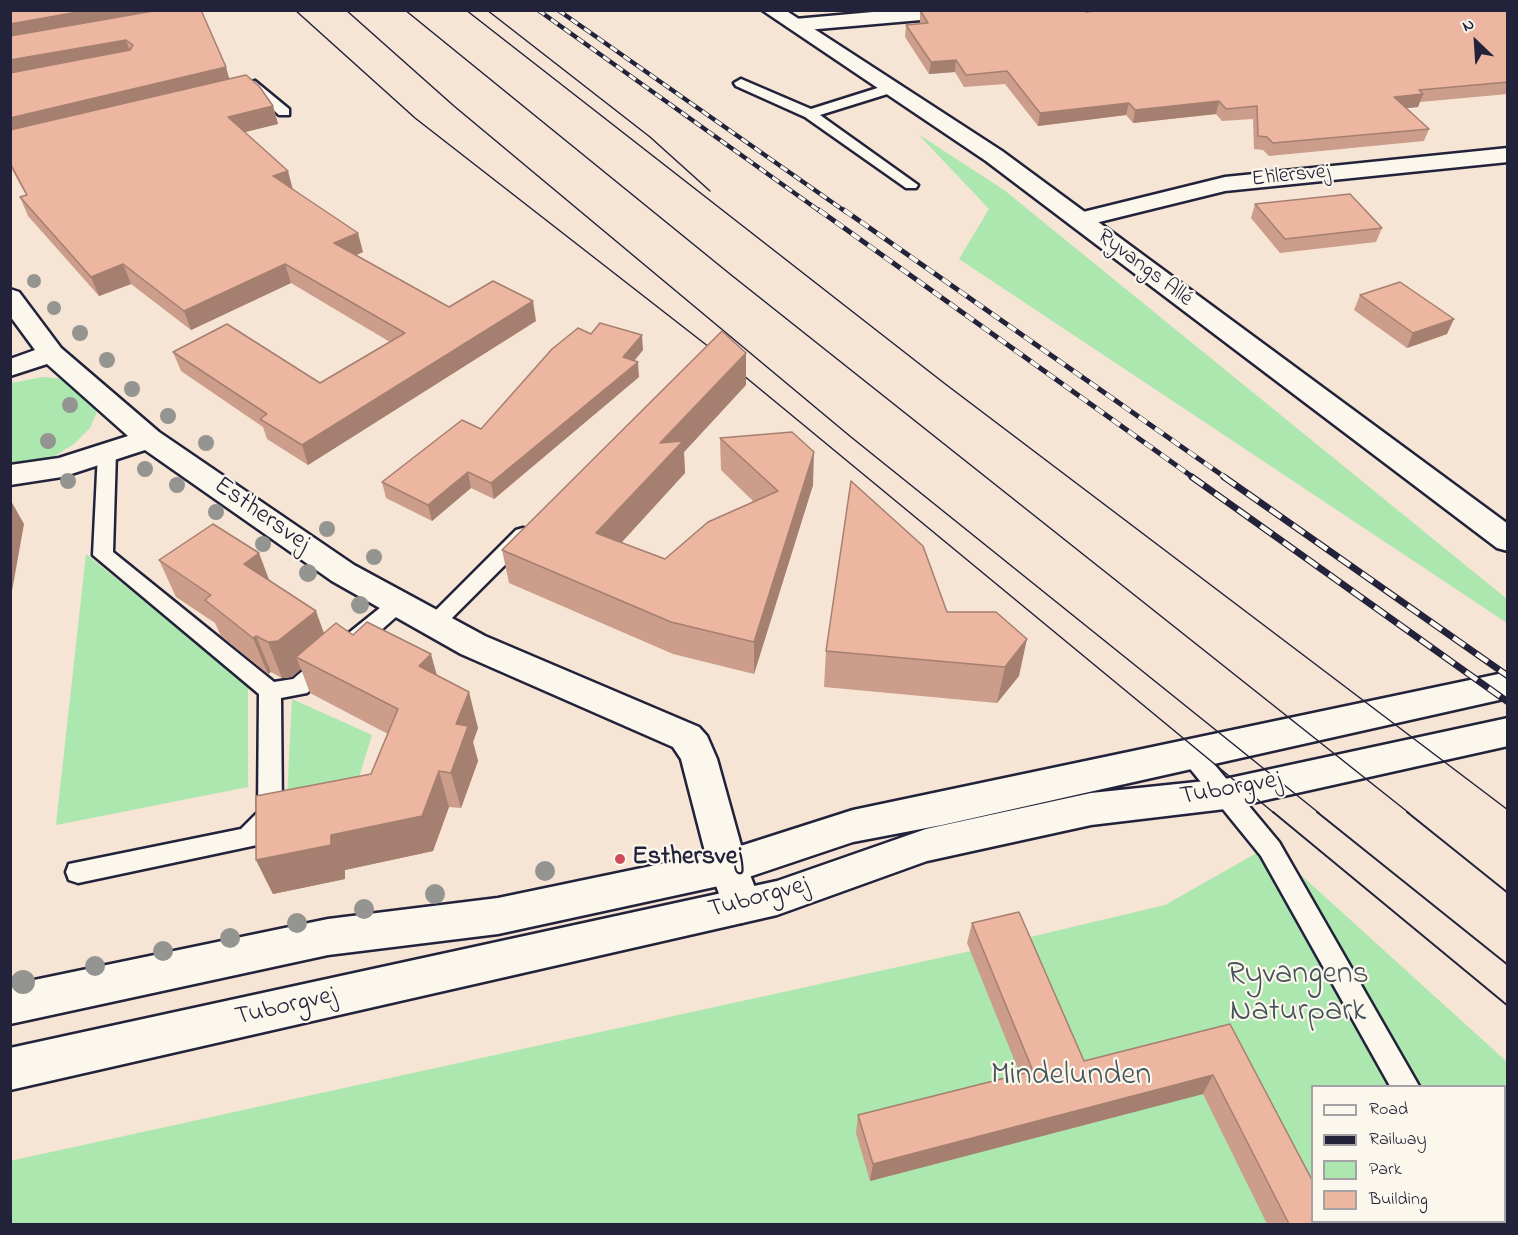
<!DOCTYPE html>
<html>
<head>
<meta charset="utf-8">
<style>
  body { margin:0 }
  #map { position:relative; width:1518px; height:1235px; overflow:hidden; background:#f6e4d5; font-family:"Indie Flower",sans-serif }
  canvas { display:block }
  .frame { position:absolute; inset:0; border:12px solid #22223b; pointer-events:none }
  .legend { position:absolute; left:1311px; top:1085px; width:195px; height:138px; box-sizing:border-box; background:#fbf7ec; border:2px solid #a4a2a5; margin:0; padding:8px 10px; list-style:none; font-size:18px; color:#22223b }
  .legend li { display:flex; align-items:center; gap:12px; height:30px }
  .legend b { width:30px; border:2px solid #a4a2a5 }
  .north { position:absolute; left:1446px; top:12px; width:60px; height:60px; -webkit-text-stroke:4px #fbf7ec; paint-order:stroke; rotate:335deg; font-size:16px; font-weight:700; line-height:24px; text-align:center; color:#22223b }
  .north::after { content:''; display:block; margin:auto; width:21px; height:27px; background:#22223b; clip-path:polygon(50% 0,100% 100%,50% 72%,0 100%) }
</style>
</head>
<body>
<div id="map">
<canvas width="1518" height="1235"></canvas>
<div class="frame"></div>
<ul class="legend">
<li><b style="height:8px;background:#fbf7ec"></b>Road</li>
<li><b style="height:8px;background:#22223b"></b>Railway</li>
<li><b style="height:16px;background:#abe7ae"></b>Park</li>
<li><b style="height:16px;background:#ecb6a0"></b>Building</li>
</ul>
<div class="north">N</div>
</div>
<script>
const ctx = document.querySelector('canvas').getContext('2d');
ctx.lineJoin = 'round';
function fill(path, color) { ctx.fillStyle = color; ctx.fill(path, 'evenodd'); }
const toPath = rows => new Path2D(rows.map(r => 'M' + r).join(''));
function strokePath(path, color, width, dash) { ctx.strokeStyle = color; ctx.lineWidth = width; ctx.lineCap = dash ? 'butt' : 'round'; ctx.setLineDash(dash || []); ctx.stroke(path); }
function drawText(font, color, halo, rows, align = 'center') {
  ctx.font = font + ' "Indie Flower",sans-serif'; ctx.lineWidth = 4.5; ctx.setLineDash([]); ctx.textBaseline = 'middle'; ctx.strokeStyle = halo; ctx.fillStyle = color; for (const [text, x, y, turn = 0] of rows) {
    ctx.save(); ctx.translate(x, y); ctx.rotate((+turn || 0) * Math.PI / 180); ctx.textAlign = isNaN(turn) ? turn : align; if (halo) ctx.strokeText(text, 0, 0); ctx.fillText(text, 0, 0); ctx.restore();
  }
}
const green = toPath([
  [918,134,1004,190,1507,599,1507,623,959,259,989,209],
  [43,377,66,379,95,398,97,412,90,428,74,444,53,457,11,470,11,383],
  [86,554,248,685,248,787,56,825],
  [292,699,372,735,351,803,286,817],
  [1269,846,1507,1062,1507,1224,11,1224,10,1161,971,951,1165,905],
  [1312,1086,1504,1086,1504,1222,1312,1222]
]);
const service = toPath([
  [741,79,811,109,887,85,897,85,897,91,820,115,918,185,916,188,906,188,805,117,736,86,734,83,741,79],
  [255,81,289,109,289,115,279,115,252,90,239,93,232,89,255,81],
  [107,446,116,452,113,552,274,682,293,679,318,658,326,656,334,658,337,664,307,693,281,698,282,815,257,845,78,883,69,880,66,872,69,864,241,829,258,812,259,694,93,555,98,452,107,446],
  [523,528,530,530,533,535,530,540,441,629,434,632,427,629,423,624,427,619,516,530,523,528],
  [398,596,405,599,408,604,405,609,361,648,353,650,345,648,342,642,345,636,391,599,398,596],
  [1191,744,1199,746,1279,842,1419,1086,1390,1086,1261,856,1183,760,1180,753,1183,746,1191,744],
  [1467,1222,1498,1222,1499,1224,1468,1224,1467,1222]
]);
const minor = toPath([
  [895,10,976,10,967,16,795,31,785,25,795,19,895,10],
  [1508,148,1508,162,1225,191,1079,227,1071,225,1067,220,1071,215,1225,177,1508,148],
  [10,289,19,292,61,348,159,432,354,565,485,636,699,727,707,736,717,759,747,867,762,906,756,918,742,923,728,918,709,867,681,759,673,747,461,654,332,581,145,450,62,477,10,485,10,465,59,458,128,436,47,364,10,376,10,359,35,350,10,316,10,289]
]);
const tertiary = toPath([
  [762,10,785,10,1002,151,1508,524,1508,551,1497,548,986,161,762,10],
  [1508,672,1508,698,942,825,853,842,728,884,498,934,328,955,10,1024,10,985,328,919,498,898,728,850,853,810,1508,672],
  [1508,718,1508,746,1225,809,1091,825,927,861,777,915,10,1090,10,1048,777,881,926,829,1091,793,1225,779,1508,718]
]);
const tramFar1 = toPath([
  [295,10,415,118,709,347,1274,813],
  [346,10,454,106,851,437,1319,813],
  [405,10,730,274,1409,813],
  [466,10,944,383,1508,810],
  [487,10,650,137,710,191]
]);
const tram = toPath([
  [1273,812,1508,1006],
  [1317,812,1508,965],
  [1407,812,1508,893]
]);
const railFar2 = toPath([
  [538,10,821,212],
  [558,10,846,212]
]);
const railFar1 = toPath([
  [819,210,1194,478],
  [844,210,1226,478]
]);
const rail = toPath([
  [1192,477,1508,702],
  [1224,477,1508,676]
]);
const trees = [
  [34,281,7],
  [54,308,7],
  [80,333,8],
  [107,360,8],
  [132,389,8],
  [70,405,8],
  [168,416,8],
  [48,441,8],
  [206,443,8],
  [145,469,8],
  [68,481,8],
  [177,485,8],
  [216,512,8],
  [327,529,8],
  [263,544,8],
  [374,557,8],
  [308,573,9],
  [360,605,9],
  [545,871,10],
  [435,894,10],
  [364,909,10],
  [297,923,10],
  [230,938,10],
  [163,951,10],
  [95,966,10],
  [23,982,12]
];
const wall = toPath([
  [10,10,201,10,229,78,273,106,278,124,245,132,293,189,363,252,356,255,449,307,536,321,308,465,267,439,263,427,181,371,173,352,320,383,390,342,291,283,191,330,131,284,99,296,28,216,20,197,26,195,10,166],
  [920,10,1086,12,1508,10,1508,94,1420,102,1418,107,1406,108,1429,129,1424,141,1269,156,1263,150,1254,149,1253,119,1222,121,1216,114,1133,123,1126,115,1038,126,1005,84,964,87,955,72,929,74,905,37,906,25,920,23],
  [1255,204,1382,228,1376,242,1280,253,1251,218],
  [1360,295,1447,334,1407,348,1354,310],
  [591,334,643,350,634,361,639,377,494,499,471,488,432,521,386,498,382,482,481,429],
  [746,385,684,452,685,473,621,543,665,559,754,502,721,470,720,438,813,485,754,674,673,654,509,583,502,550],
  [159,560,269,581,324,634,353,635,437,676,478,728,473,742,478,761,461,808,449,807,433,851,345,870,345,879,273,894,256,860,371,774,388,734,310,693,301,669,292,677,282,678,271,672,268,674,221,636,215,623,176,597],
  [947,612,1019,676,997,703,824,687,826,651],
  [972,923,1084,1061,1230,1024,1336,1224,1267,1224,1203,1094,870,1181,856,1133,858,1115,1020,1074,967,943]
]);
const shadedWall = toPath([
  [89,10,192,11,10,43,10,24],
  [126,40,132,57,10,80,10,60],
  [956,60,955,72,929,74,931,62],
  [226,67,231,85,10,139,10,118],
  [1423,94,1418,107,1389,110,1394,97],
  [1219,101,1216,114,1133,123,1135,110],
  [1129,103,1126,115,1038,126,1040,113],
  [273,106,278,124,233,135,228,117],
  [288,171,293,190,273,176],
  [358,233,363,252,339,263,334,243],
  [123,264,131,284,99,296,91,277],
  [285,264,291,283,191,330,184,311],
  [533,301,536,321,308,465,302,445],
  [1454,319,1447,334,1407,348,1413,333],
  [642,335,643,350,625,372,623,357],
  [746,353,746,385,684,452,685,473,600,566,596,533,660,443],
  [638,362,639,377,494,499,491,483],
  [814,452,813,485,754,674,754,642],
  [468,472,471,488,432,521,428,505],
  [10,499,24,524,10,602],
  [259,553,273,590,244,564],
  [316,611,329,647,296,657,301,669,292,677,282,678,268,642],
  [256,636,271,672,268,674,253,638],
  [1027,639,1019,676,997,703,1005,667],
  [431,654,441,690,419,666],
  [469,692,478,728,473,742,478,761,461,808,451,773,456,724],
  [439,771,449,807,433,851,345,870,345,879,273,894,256,860],
  [1213,1075,1203,1094,870,1181,873,1164]
]);
const building = toPath([
  [10,10,89,10,10,24,10,10],
  [159,10,201,10,226,67,10,118,10,73,130,50,133,45,126,40,10,60,10,36,159,10],
  [920,10,1084,10,1086,12,1106,10,1508,10,1508,82,1419,90,1423,94,1394,97,1429,129,1273,143,1267,137,1258,136,1257,106,1226,109,1219,101,1135,110,1129,103,1040,113,1007,71,966,75,956,60,931,62,906,25,928,23,920,10],
  [246,75,259,86,273,106,228,117,288,171,273,176,358,233,334,243,449,307,493,281,533,301,302,445,260,419,267,414,173,352,227,324,320,383,405,333,285,264,184,311,123,264,91,277,20,197,27,195,10,163,10,130,246,75],
  [1350,194,1382,228,1285,239,1255,204,1350,194],
  [1400,282,1454,319,1413,333,1360,295,1400,282],
  [600,323,642,335,623,357,638,362,491,483,468,472,428,505,382,482,462,420,481,429,552,349,578,328,591,334,600,323],
  [722,331,746,353,660,443,683,441,596,533,665,559,708,522,778,491,720,438,792,432,814,452,754,642,671,622,502,550,722,331],
  [851,481,923,546,947,612,996,612,1027,639,1005,667,826,651,851,481],
  [213,524,259,553,244,564,316,611,278,641,268,642,256,636,253,638,205,600,211,595,159,560,213,524],
  [367,622,431,654,419,666,469,692,456,724,468,726,451,773,439,771,422,816,331,835,331,845,256,860,256,796,371,774,398,709,296,657,336,623,353,635,367,622],
  [1019,912,1084,1061,1230,1024,1312,1180,1312,1221,1334,1221,1336,1224,1289,1224,1213,1075,873,1164,858,1115,1033,1071,972,923,1019,912]
]);
const markers = [
  [620,859,6,"#d1495b"]
];
const farStreetnames = [
  ["Ehlersvej",1291,177,-6],
  ["Ryvangs Allé",1144,269,37]
];
const streetNames = [
  ["Esthersvej",261,516,35],
  ["Tuborgvej",1231,790,-10],
  ["Tuborgvej",759,899,-15],
  ["Tuborgvej",286,1008,-13]
];
const poiNames = [
  ["Esthersvej",632,859]
];
const nearParknames = [
  ["Ryvangens",1298,977],
  ["Naturpark",1298,1014],
  ["Mindelunden",1071,1078]
];
fill(green, '#abe7ae');
strokePath(service, '#22223b', 5);
strokePath(minor, '#22223b', 5);
strokePath(tertiary, '#22223b', 5);
fill(service, '#fbf7ec');
fill(minor, '#fbf7ec');
fill(tertiary, '#fbf7ec');
strokePath(tramFar1, '#22223b', 1.5);
strokePath(tram, '#22223b', 2);
strokePath(railFar2, '#22223b', 4.5);
strokePath(railFar1, '#22223b', 5);
strokePath(rail, '#22223b', 7);
strokePath(railFar2, '#fbf7ec', 3, [8]);
strokePath(railFar1, '#fbf7ec', 4, [10]);
strokePath(rail, '#fbf7ec', 4.5, [14]);
ctx.fillStyle = '#949490';
for (const [x, y, r] of trees) { ctx.beginPath(); ctx.arc(x, y, r, 0, 2 * Math.PI); ctx.fill(); }
fill(wall, '#cb9d8a');
fill(shadedWall, '#a57f70');
fill(building, '#ecb6a0');
strokePath(building, '#a57f70', 1.5);
for (const [x, y, r, color] of markers) { const dot = new Path2D(); dot.arc(x, y, r, 0, 2 * Math.PI); ctx.fillStyle = color; ctx.fill(dot); strokePath(dot, '#fbf7ec', 2); }
drawText('22px', '#22223b', '#fbf7ec', farStreetnames);
drawText('26px', '#22223b', '#fbf7ec', streetNames);
drawText('bold 26px', '#22223b', '#fbf7ec', poiNames, 'left');
drawText('32px', '#445358', '#fbf7ec', nearParknames);
</script>
</body>
</html>
